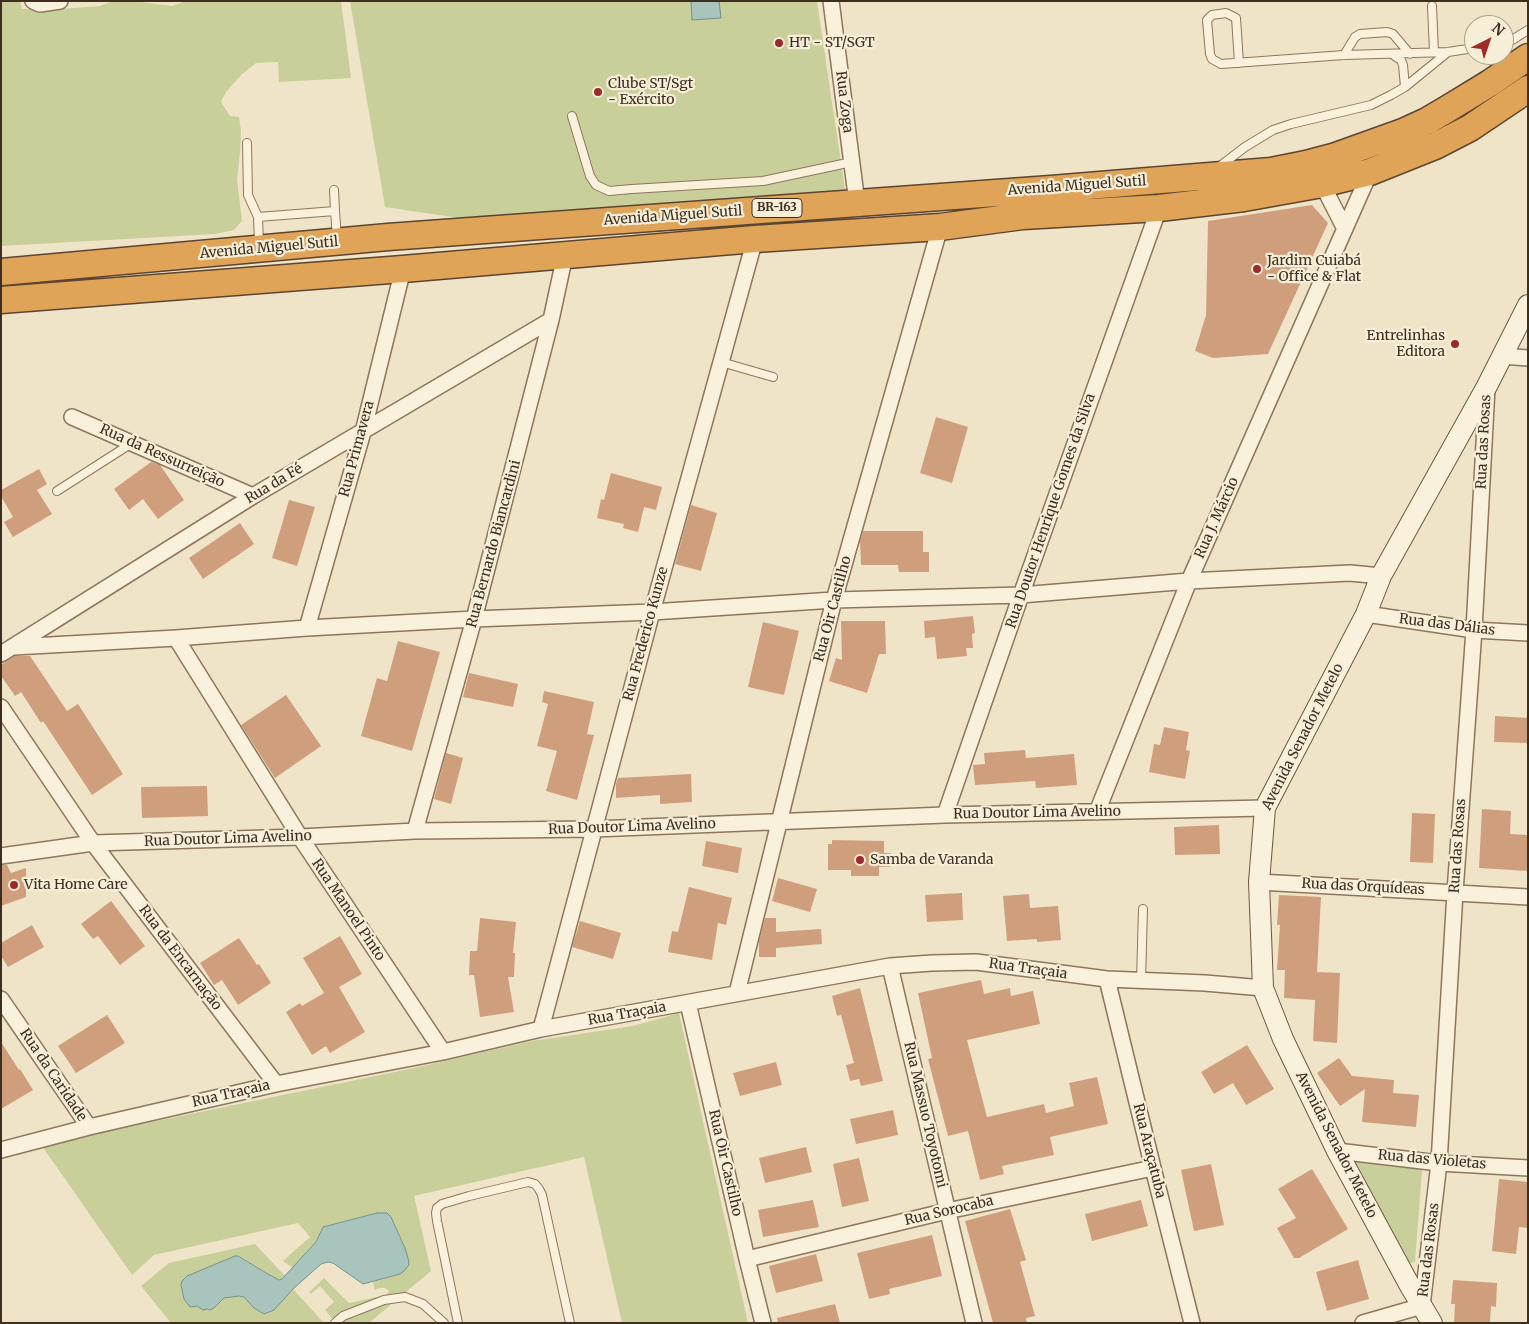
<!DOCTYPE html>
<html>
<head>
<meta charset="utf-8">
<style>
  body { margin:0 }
  #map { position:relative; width:1529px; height:1324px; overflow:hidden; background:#f0e4c8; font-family:Merriweather,serif }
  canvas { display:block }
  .frame { position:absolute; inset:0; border:2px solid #3d2e20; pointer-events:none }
  .north { position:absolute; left:1464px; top:15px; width:50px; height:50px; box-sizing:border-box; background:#f7eed8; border:1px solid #ada18e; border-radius:50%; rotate:41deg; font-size:14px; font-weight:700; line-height:20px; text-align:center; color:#3d2e20 }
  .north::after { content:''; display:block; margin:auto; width:18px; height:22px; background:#9e2a2b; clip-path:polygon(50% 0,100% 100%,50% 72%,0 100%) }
</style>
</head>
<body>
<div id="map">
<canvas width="1529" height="1324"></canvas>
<div class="frame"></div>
<div class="north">N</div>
</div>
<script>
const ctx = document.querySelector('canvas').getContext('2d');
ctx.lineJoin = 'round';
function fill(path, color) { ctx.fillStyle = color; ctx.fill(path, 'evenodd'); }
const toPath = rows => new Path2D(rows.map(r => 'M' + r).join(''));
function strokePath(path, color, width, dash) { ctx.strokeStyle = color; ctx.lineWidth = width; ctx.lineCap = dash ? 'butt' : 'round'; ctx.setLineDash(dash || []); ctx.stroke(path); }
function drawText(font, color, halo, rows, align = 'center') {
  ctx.font = font + ' Merriweather,serif'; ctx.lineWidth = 4.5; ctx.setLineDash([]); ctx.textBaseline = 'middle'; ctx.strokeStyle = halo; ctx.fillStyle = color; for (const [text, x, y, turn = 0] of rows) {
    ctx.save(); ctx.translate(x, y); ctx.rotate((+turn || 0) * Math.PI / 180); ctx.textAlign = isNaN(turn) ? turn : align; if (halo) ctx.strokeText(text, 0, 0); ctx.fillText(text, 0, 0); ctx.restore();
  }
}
const green = toPath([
  [1,1,20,1,22,9,60,9,100,6,113,1,133,1,172,6,186,1,341,1,351,78,279,82,278,62,256,63,241,75,226,92,221,102,230,116,239,117,241,131,240,153,237,179,242,221,234,230,215,234,1,246],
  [350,1,817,1,845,190,472,220,385,207],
  [679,1013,748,1323,622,1323,584,1157,414,1196,431,1271,369,1323,336,1323,325,1310,334,1302,320,1286,311,1294,309,1292,324,1278,349,1303,386,1295,389,1291,385,1288,379,1288,375,1290,373,1282,400,1274,405,1247,391,1217,387,1213,377,1213,325,1226,321,1230,316,1242,293,1268,283,1261,310,1237,298,1223,154,1255,132,1275,42,1146,103,1132,414,1068,532,1041,633,1026],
  [1361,1159,1417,1162,1422,1170,1415,1262,1409,1263,1355,1168,1355,1163],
  [255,1244,285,1276,284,1278,279,1280,239,1256,235,1256,184,1278,181,1285,184,1299,194,1306,208,1310,224,1298,239,1296,244,1297,254,1308,264,1314,268,1313,281,1302,293,1289,323,1322,322,1323,171,1323,141,1286,169,1263]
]);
const water = toPath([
  [691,1,719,1,721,18,692,20,691,1],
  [377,1213,387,1213,391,1217,405,1248,408,1258,409,1265,404,1271,400,1274,363,1284,333,1263,328,1262,321,1264,293,1289,274,1310,264,1314,254,1308,244,1297,239,1296,224,1298,214,1308,210,1310,207,1309,203,1310,197,1306,190,1307,184,1299,181,1285,182,1281,187,1276,235,1256,238,1256,268,1274,279,1280,282,1279,316,1242,323,1227,377,1213]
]);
const building = toPath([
  [1312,205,1328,223,1268,354,1213,358,1195,351,1206,315,1208,221],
  [936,417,968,427,952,483,920,473],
  [151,462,160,465,184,500,158,519,143,499,129,510,114,489],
  [39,469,47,484,37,490,52,514,13,537,4,522,13,517,1,496,1,490],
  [611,473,662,487,656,510,644,507,638,532,623,528,624,524,597,518,601,499,604,500],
  [289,500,315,507,297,566,272,558],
  [691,505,717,513,701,571,675,564],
  [240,523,254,544,203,579,189,558],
  [863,531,923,531,923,552,929,552,929,572,899,572,898,565,861,565,860,541],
  [973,616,975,633,972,634,973,648,966,648,967,656,937,659,935,637,925,638,924,621],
  [841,621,885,621,886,654,879,654,867,693,829,681,836,658,842,660],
  [763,622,799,631,784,695,748,687],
  [398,641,440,652,412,751,361,736,377,678,387,681],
  [15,656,30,656,67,711,78,704,123,774,92,795,43,721,41,723,21,692,15,696,1,676,1,665],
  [469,673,518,684,513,707,463,697],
  [544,691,594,702,587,734,594,735,577,800,546,791,557,751,537,746,548,704,542,702],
  [286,695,321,746,275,778,241,725],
  [1495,716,1528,718,1528,743,1494,742],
  [1164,727,1189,732,1186,750,1190,751,1185,779,1149,772,1154,744,1160,745],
  [1025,750,1026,758,1074,754,1077,785,1036,788,1035,781,975,785,973,765,985,764,984,753],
  [446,753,463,758,451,804,434,799],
  [691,774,692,802,660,804,660,795,616,798,616,784,618,778],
  [207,786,208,816,142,818,141,787],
  [1482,809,1511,811,1510,834,1528,835,1528,871,1479,868],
  [1412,813,1435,814,1433,863,1410,862],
  [1219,825,1220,854,1175,855,1174,827],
  [832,840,884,841,884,853,891,853,891,867,879,867,879,876,851,876,851,870,828,870,828,844,832,844],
  [706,841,742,848,738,873,702,866],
  [1,865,7,865,11,873,26,868,26,897,1,906],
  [778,878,817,889,810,912,772,901],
  [689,887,732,898,726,925,718,923,712,960,668,952,672,931,678,932],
  [962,893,963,920,927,922,925,895],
  [1029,894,1030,908,1058,906,1061,940,1037,942,1037,939,1007,941,1003,896],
  [1279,895,1321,897,1317,972,1340,973,1337,1043,1313,1041,1315,1000,1284,998,1285,970,1277,970,1280,925,1277,925],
  [111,901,145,946,120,965,98,936,93,939,81,924],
  [480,918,516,922,513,953,515,953,514,977,508,977,514,1012,480,1017,474,975,469,975,470,951,477,951],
  [765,918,776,918,776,932,821,929,822,944,776,948,776,957,759,957,759,941],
  [580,921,621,933,613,959,572,947],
  [32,925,44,947,8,967,1,956,1,943],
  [340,936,362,974,339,987,365,1032,330,1053,326,1046,312,1055,286,1012,300,1003,302,1006,324,993,303,958],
  [239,938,257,965,259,964,271,983,238,1005,222,980,214,985,200,963],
  [981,980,984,994,1010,988,1011,996,1033,991,1040,1024,967,1040,987,1117,1044,1104,1046,1113,1074,1106,1069,1083,1097,1077,1108,1124,1050,1137,1054,1155,1002,1166,1004,1174,980,1180,968,1131,948,1136,928,1059,932,1058,918,993],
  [860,988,883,1081,861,1086,859,1079,850,1081,846,1065,854,1063,841,1015,837,1016,832,996],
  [107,1015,125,1043,76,1073,58,1046],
  [1,1042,19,1070,20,1069,33,1090,1,1109],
  [1247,1045,1274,1089,1246,1105,1233,1083,1214,1094,1201,1072],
  [1339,1058,1352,1076,1394,1080,1393,1093,1419,1095,1416,1127,1362,1122,1365,1089,1340,1106,1317,1073],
  [776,1062,782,1085,740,1096,733,1073],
  [893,1110,898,1135,856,1144,850,1119],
  [806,1147,812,1172,765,1183,759,1158],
  [859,1158,869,1201,842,1207,833,1164],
  [1211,1164,1224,1225,1194,1231,1181,1170],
  [1312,1169,1348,1229,1299,1258,1294,1258,1277,1228,1296,1218,1278,1189],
  [1499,1179,1528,1182,1528,1228,1519,1227,1516,1254,1492,1251],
  [813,1200,819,1227,763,1237,758,1210],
  [1141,1200,1148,1226,1092,1241,1085,1214],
  [1010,1209,1026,1260,1020,1262,1035,1316,1026,1318,1027,1323,993,1323,965,1221],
  [932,1235,942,1276,889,1289,890,1294,869,1299,857,1253],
  [816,1254,823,1281,776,1293,769,1266],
  [1358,1260,1369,1299,1327,1311,1316,1272],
  [1453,1280,1497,1283,1496,1307,1491,1306,1490,1323,1454,1323,1455,1304,1451,1304],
  [835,1304,840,1323,778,1323,777,1318]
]);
const lane = toPath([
  [1432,6,1434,52],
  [1504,43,1509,42,1528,30],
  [1392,54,1401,60,1403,65,1405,87],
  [1344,55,1355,37,1360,34,1387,32,1393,34,1410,54],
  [1239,63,1236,18,1226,13,1212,15,1207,20,1210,54,1212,59,1221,64,1344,55,1448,52,1474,48],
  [572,116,590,176,596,185,609,191,632,189,763,181,852,162],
  [247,143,248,195,258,217,259,244],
  [1219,167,1245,147,1273,130,1291,124,1371,105,1391,95,1405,87,1448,52],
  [334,190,335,211],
  [258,217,335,211,337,239],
  [721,362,773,377],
  [57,491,132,443],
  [1141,981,1143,909],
  [335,1323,343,1316,384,1300,405,1297,423,1304,444,1323],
  [458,1323,437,1221,436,1213,437,1208,442,1204,469,1196,528,1182,535,1184,539,1189,542,1195,570,1323]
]);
const street = toPath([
  [33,1,40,4,60,1],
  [831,1,857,203],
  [1322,184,1345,229],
  [1502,356,1528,358],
  [72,417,253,496],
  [1366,614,1474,630,1528,633],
  [307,628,363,432,403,269],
  [176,638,300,837,443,1052],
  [14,647,176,638,307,628,474,619,652,612,834,600,1021,595,1189,581,1350,573,1381,576],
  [1,654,253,496,551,320],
  [1,707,93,843,276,1084],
  [1097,812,1189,581,1370,172],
  [945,815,1021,595,1159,208],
  [415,831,474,619,551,320,565,255],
  [1,856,93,843,300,837,415,831,594,829,945,815,1265,808],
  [1259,882,1528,897],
  [890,966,974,1323],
  [1107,979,1153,1168,1192,1323],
  [737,993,834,600,940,227],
  [1,999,89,1127],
  [688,1003,747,1259,763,1323],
  [541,1029,652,612,755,239],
  [1,1150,89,1127,276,1084,443,1052,541,1029,890,966,932,963,976,962,1107,979,1205,983,1263,988],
  [1337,1151,1439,1163,1528,1168],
  [747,1259,947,1211,1153,1168],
  [1363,1323,1422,1306,1439,1163,1455,892,1474,630,1487,388]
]);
const secondary = toPath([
  [1432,1323,1410,1286,1337,1151,1283,1039,1263,988,1259,882,1265,808,1366,614,1381,576,1487,386,1528,305]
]);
const highway = toPath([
  [1,272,388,237,1051,189,1271,171,1306,164,1336,156,1403,132,1427,121,1449,108,1490,83,1528,57],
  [1,300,403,269,755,239,940,227,1023,216,1159,208,1244,198,1322,184,1370,172,1435,146,1470,128,1528,89]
]);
const markers = [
  [779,43,5,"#9e2a2b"],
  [598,92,5,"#9e2a2b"],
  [1257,269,5,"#9e2a2b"],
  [1455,344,5,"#9e2a2b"],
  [860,860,5,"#9e2a2b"],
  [14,885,5,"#9e2a2b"]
];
const shields = [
  [777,208,50]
];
const shieldNames = [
  ["BR-163",777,208]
];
const poiNames = [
  ["HT - ST/SGT",789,43],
  ["Clube ST/Sgt",608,84],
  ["- Exército",608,100],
  ["Jardim Cuiabá",1267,261],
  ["- Office & Flat",1267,277],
  ["Entrelinhas",1445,336,"right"],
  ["Editora",1445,352,"right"],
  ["Samba de Varanda",870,860],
  ["Vita Home Care",24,885]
];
const streetNames = [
  ["Rua Zoga",844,102,83],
  ["Avenida Miguel Sutil",1077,186,-4],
  ["Avenida Miguel Sutil",673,216,-4],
  ["Avenida Miguel Sutil",269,248,-5],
  ["Rua das Rosas",1484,442,-87],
  ["Rua Primavera",357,449,-75],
  ["Rua da Ressurreição",162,456,24],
  ["Rua da Fé",274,484,-31],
  ["Rua Doutor Henrique Gomes da Silva",1051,511,-71],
  ["Rua J. Márcio",1217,518,-66],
  ["Rua Bernardo Biancardini",494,544,-75],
  ["Rua Oir Castilho",833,609,-75],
  ["Rua das Dálias",1447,625,7],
  ["Rua Frederico Kunze",646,634,-75],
  ["Avenida Senador Metelo",1303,737,-63],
  ["Rua Doutor Lima Avelino",1037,813,-1],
  ["Rua Doutor Lima Avelino",632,827,-2],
  ["Rua Doutor Lima Avelino",228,839,-2],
  ["Rua das Rosas",1458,846,-86],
  ["Rua das Orquídeas",1363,887,3],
  ["Rua Manoel Pinto",348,910,56],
  ["Rua da Encarnação",180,958,53],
  ["Rua Traçaia",1028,969,8],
  ["Rua Traçaia",627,1014,-10],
  ["Rua da Caridade",53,1075,56],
  ["Rua Traçaia",231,1094,-13],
  ["Rua Massuo Toyotomi",925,1115,77],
  ["Avenida Senador Metelo",1336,1145,63],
  ["Rua Araçatuba",1149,1151,76],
  ["Rua das Violetas",1432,1160,5],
  ["Rua Oir Castilho",725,1163,77],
  ["Rua Sorocaba",949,1211,-13],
  ["Rua das Rosas",1429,1250,-83]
];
fill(green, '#c9cf9b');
fill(water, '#a9c4bc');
strokePath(water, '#6f938a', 1);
fill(building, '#cf9f7d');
strokePath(lane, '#8d765c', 10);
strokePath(street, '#8d765c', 18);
strokePath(secondary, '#6f573f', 22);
strokePath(highway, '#5b4430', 29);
strokePath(lane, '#faf1dc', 8);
strokePath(street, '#faf1dc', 15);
strokePath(secondary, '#faf1dc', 20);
strokePath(highway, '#e0a458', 26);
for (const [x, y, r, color] of markers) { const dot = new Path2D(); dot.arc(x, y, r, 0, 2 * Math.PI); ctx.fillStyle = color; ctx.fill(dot); strokePath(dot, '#f7eed8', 2); }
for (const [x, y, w] of shields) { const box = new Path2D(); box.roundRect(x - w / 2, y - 9.5, w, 19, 4); ctx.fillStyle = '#f7eed8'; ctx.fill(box); strokePath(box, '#3d2e20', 1); }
drawText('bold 12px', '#3d2e20', null, shieldNames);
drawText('14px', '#3d2e20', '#f7eed8', poiNames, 'left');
drawText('14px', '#3d2e20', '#f7eed8', streetNames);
</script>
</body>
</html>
